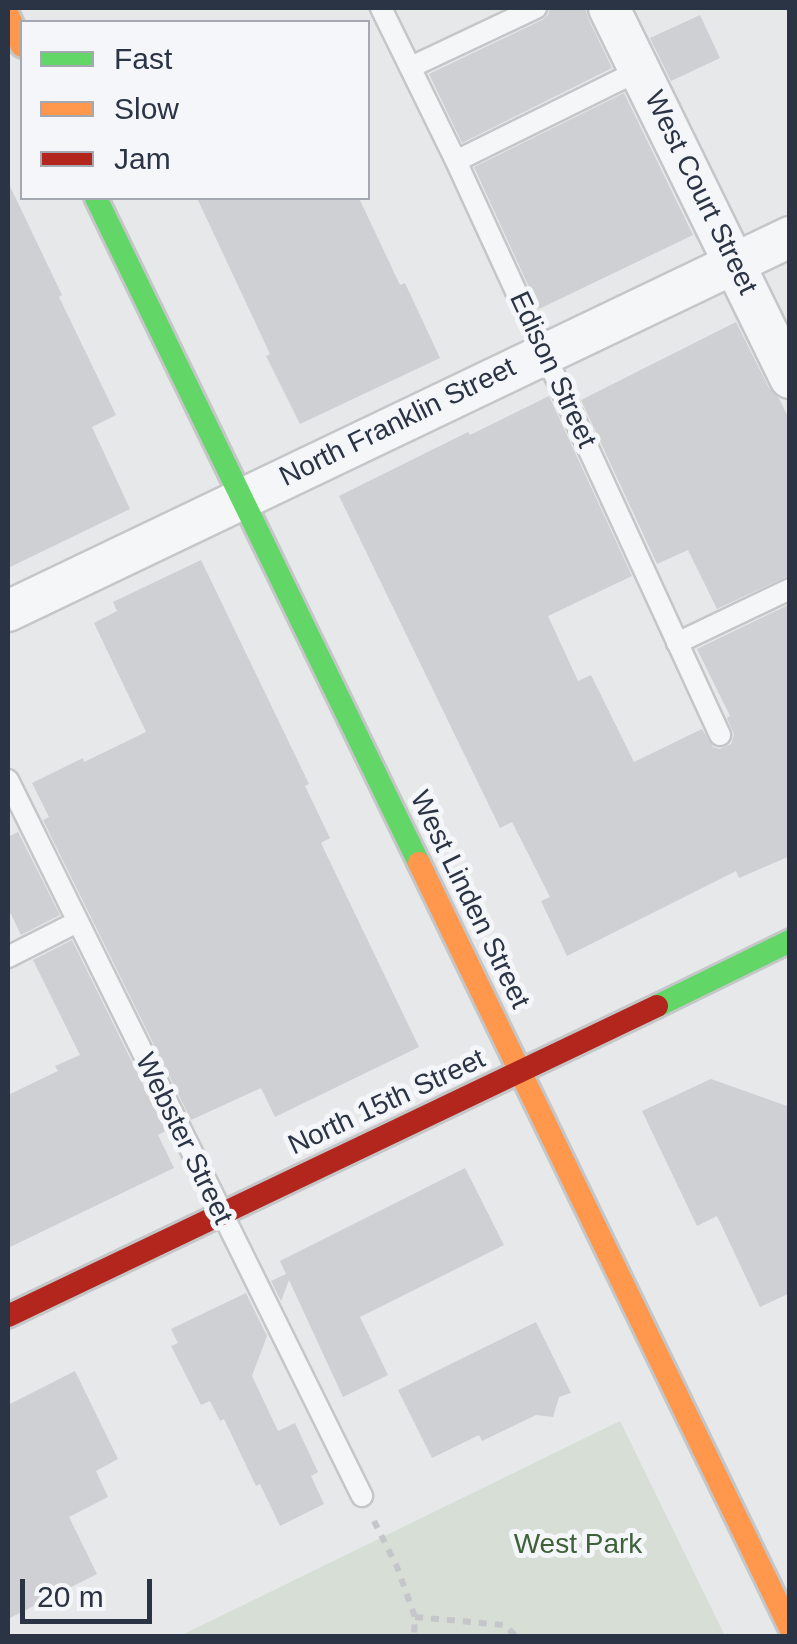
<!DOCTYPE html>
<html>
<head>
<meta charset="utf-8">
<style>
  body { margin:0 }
  #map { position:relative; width:797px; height:1644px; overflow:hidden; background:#e6e8ea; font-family:Arial,sans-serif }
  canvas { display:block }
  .frame { position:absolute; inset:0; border:10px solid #2b3445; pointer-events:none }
  .legend { position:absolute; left:20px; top:20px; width:350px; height:180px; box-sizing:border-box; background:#f4f6f9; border:2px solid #a4a8b1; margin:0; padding:12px 18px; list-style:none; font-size:30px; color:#2b3445 }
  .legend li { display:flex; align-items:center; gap:20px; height:50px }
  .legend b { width:50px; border:2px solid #a4a8b1 }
  .scale { position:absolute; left:20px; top:1579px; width:132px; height:45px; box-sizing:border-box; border:5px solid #2b3445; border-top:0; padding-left:12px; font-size:30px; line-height:35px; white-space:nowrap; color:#2b3445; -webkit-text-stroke:8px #f4f6f9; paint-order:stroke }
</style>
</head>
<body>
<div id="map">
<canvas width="797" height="1644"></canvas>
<div class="frame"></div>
<ul class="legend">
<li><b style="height:12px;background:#63d668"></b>Fast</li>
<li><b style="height:12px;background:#ff974d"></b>Slow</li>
<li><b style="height:12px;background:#b3261e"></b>Jam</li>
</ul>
<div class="scale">20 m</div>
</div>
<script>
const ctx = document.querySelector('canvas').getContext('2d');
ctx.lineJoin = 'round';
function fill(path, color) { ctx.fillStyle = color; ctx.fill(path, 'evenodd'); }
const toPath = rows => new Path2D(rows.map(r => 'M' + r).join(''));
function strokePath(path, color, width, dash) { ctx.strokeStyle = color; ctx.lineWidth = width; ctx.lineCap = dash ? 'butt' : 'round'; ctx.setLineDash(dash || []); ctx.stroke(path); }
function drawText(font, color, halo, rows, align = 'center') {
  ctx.font = font + ' Arial,sans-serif'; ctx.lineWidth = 10; ctx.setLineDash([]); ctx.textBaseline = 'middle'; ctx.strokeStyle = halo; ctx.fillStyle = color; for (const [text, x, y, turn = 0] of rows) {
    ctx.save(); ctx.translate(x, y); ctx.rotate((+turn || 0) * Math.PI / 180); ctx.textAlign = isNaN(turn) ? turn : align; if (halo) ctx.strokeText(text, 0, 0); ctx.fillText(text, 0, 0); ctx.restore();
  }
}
const green = toPath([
  [620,1421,725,1636,180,1636]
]);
const building = toPath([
  [550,8,585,8,588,18,612,68,462,143,429,74,542,20,548,15],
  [700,15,720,58,671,81,650,38],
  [624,93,693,235,539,309,474,167],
  [8,182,62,295,59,297,116,415,92,427,130,509,8,568],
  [197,198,359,198,400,285,405,283,440,358,300,424,266,356,270,354],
  [736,322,769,388,779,398,790,421,790,575,717,609,688,550,657,564,581,400],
  [549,396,632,576,548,616,578,681,591,675,634,762,702,729,713,747,720,749,731,744,734,735,727,718,730,716,697,649,790,604,790,856,739,878,736,871,567,956,541,901,550,897,512,822,500,828,339,496,468,432,470,435],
  [201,560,309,784,305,786,330,838,321,843,419,1047,275,1117,261,1088,191,1120,43,820,49,817,32,783,83,758,84,762,146,732,94,623,117,611,113,602],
  [18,832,60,915,21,935,8,908,8,837],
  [72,940,166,1131,158,1135,174,1168,8,1248,8,1095,58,1071,55,1066,80,1055,33,960],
  [711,1079,790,1107,790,1293,760,1307,717,1216,697,1226,642,1111],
  [465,1168,504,1245,360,1317,388,1375,343,1397,289,1280,281,1301,271,1281,286,1274,280,1261],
  [246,1293,267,1336,252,1376,278,1431,295,1423,318,1472,311,1476,324,1504,280,1526,260,1484,256,1486,224,1419,220,1421,210,1401,201,1405,171,1346,178,1343,171,1329],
  [536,1322,571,1393,559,1397,553,1417,536,1415,482,1441,479,1435,432,1458,398,1390],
  [75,1371,118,1459,96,1471,108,1497,69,1517,97,1574,8,1619,8,1405]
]);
const path = toPath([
  [374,1521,397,1567,415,1617,414,1636],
  [415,1617,504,1625,516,1636]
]);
const lane = toPath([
  [381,8,456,161,720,735],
  [411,67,536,8],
  [456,161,640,70],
  [677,643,790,589],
  [8,780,362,1496],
  [8,957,77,922]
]);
const street = toPath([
  [609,8,790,378],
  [8,611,790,237]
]);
const fast = toPath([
  [96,198,419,863],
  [657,1006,790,941]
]);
const slow = toPath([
  [8,15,22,46],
  [419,863,790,1628]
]);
const jam = toPath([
  [8,1316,657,1006]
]);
const streetNames = [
  ["West Court Street",700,193,64],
  ["Edison Street",552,370,65],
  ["North Franklin Street",398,423,-26],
  ["West Linden Street",469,900,64],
  ["North 15th Street",387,1103,-25],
  ["Webster Street",183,1139,64]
];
const parkNames = [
  ["West Park",578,1545]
];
fill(green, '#d6ded6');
fill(building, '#ced0d3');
strokePath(lane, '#c4c6c8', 25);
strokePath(street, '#c4c6c8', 45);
strokePath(fast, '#c4c6c8', 28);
strokePath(slow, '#c4c6c8', 28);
strokePath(jam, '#c4c6c8', 28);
strokePath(path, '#c5c6ca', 6, [8, 8]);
strokePath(lane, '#f5f6f7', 20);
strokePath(street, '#f5f6f7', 40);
strokePath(fast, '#63d668', 22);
strokePath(slow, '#ff974d', 22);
strokePath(jam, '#b3261e', 22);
drawText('28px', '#2b3445', '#f4f6f9', streetNames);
drawText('28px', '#3f6138', '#f4f6f9', parkNames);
</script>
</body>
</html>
